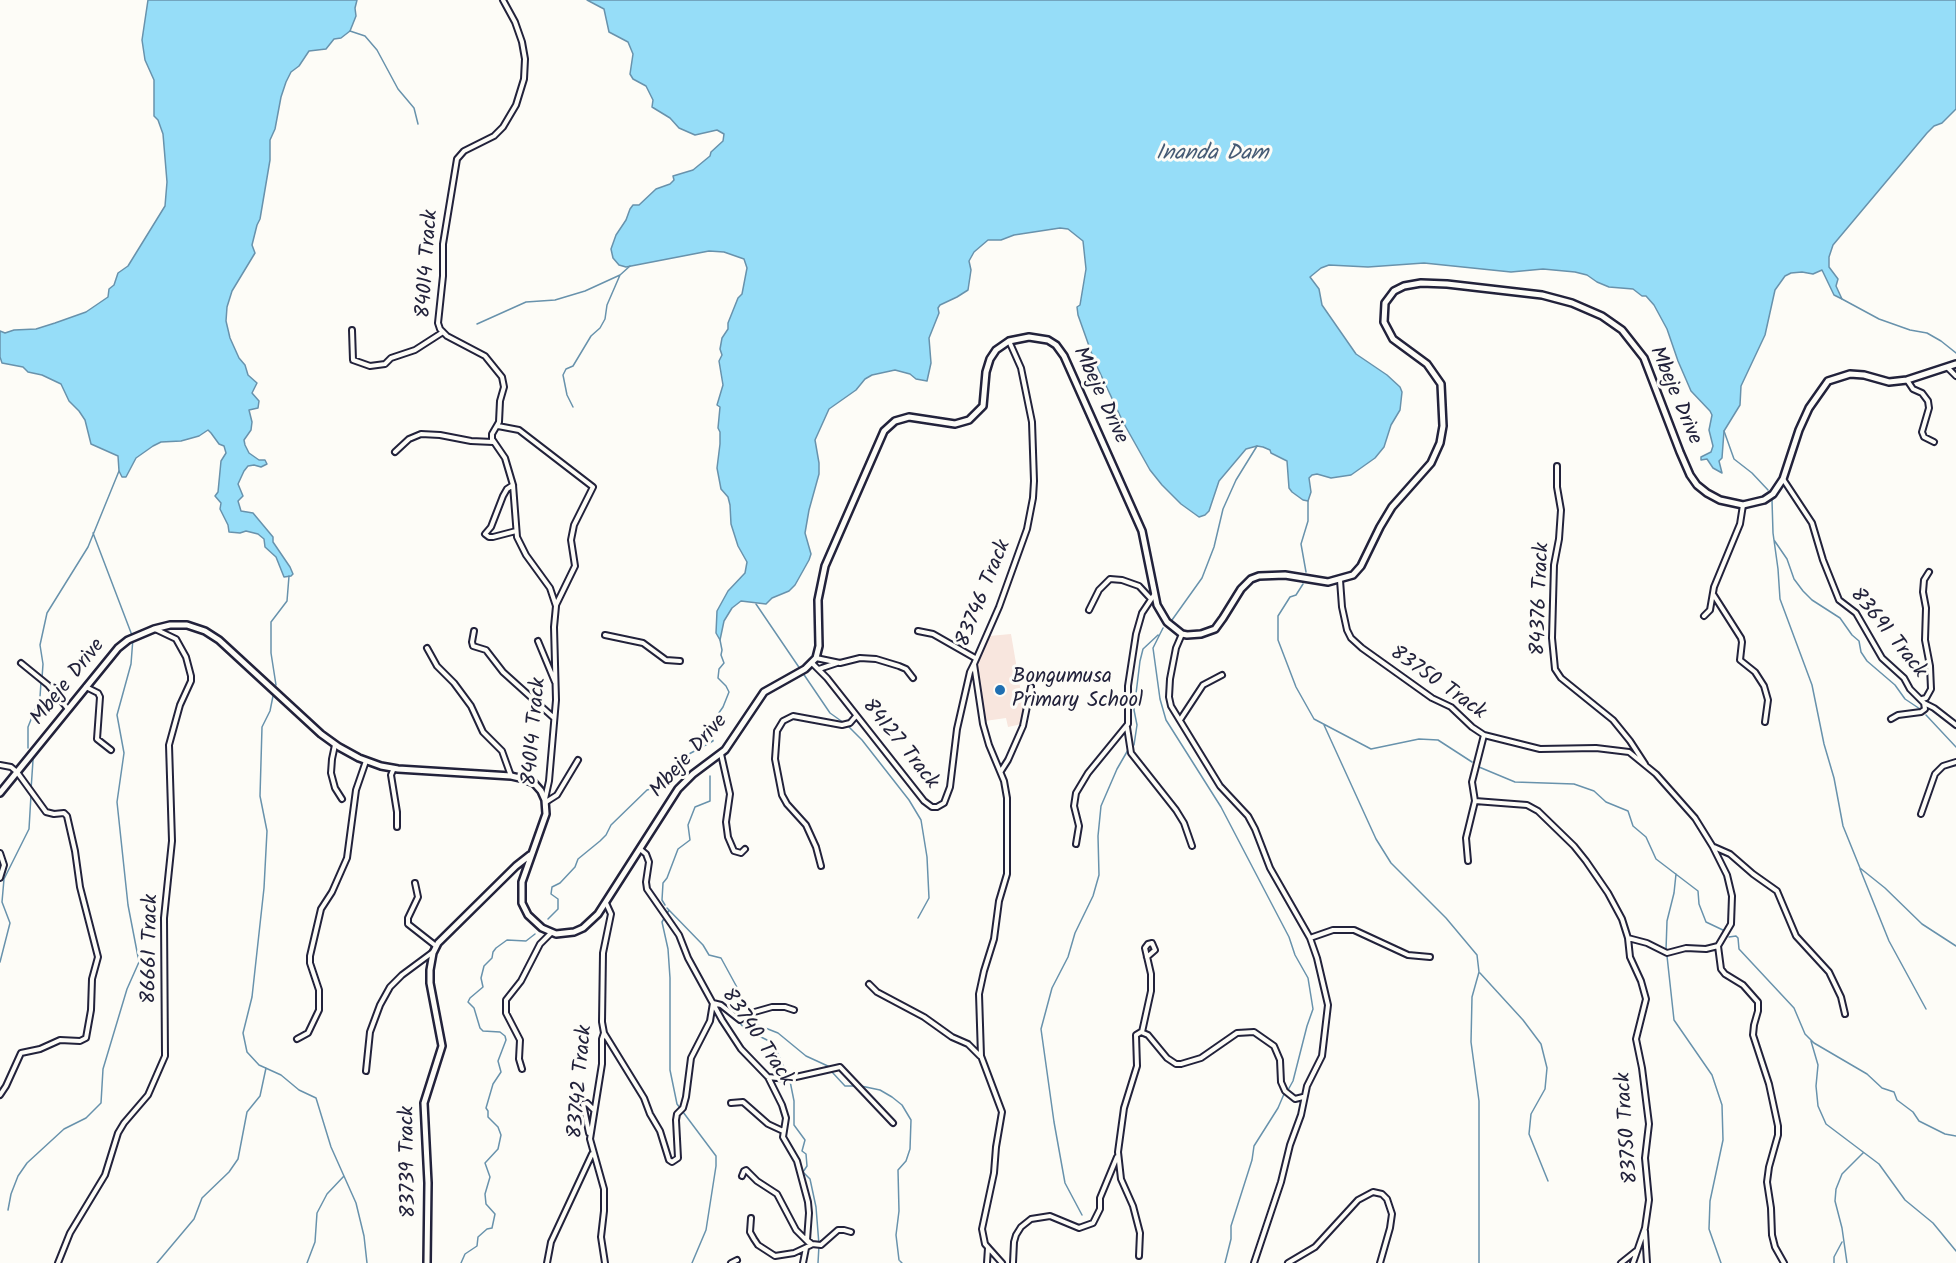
<!DOCTYPE html>
<html>
<head>
<meta charset="utf-8">
<style>
  body { margin:0 }
  canvas { display:block; background:#fdfcf7 }
</style>
</head>
<body>
<canvas width="1956" height="1263"></canvas>
<script>
const ctx = document.querySelector('canvas').getContext('2d');
ctx.lineJoin = 'round';
function fill(path, color) { ctx.fillStyle = color; ctx.fill(path, 'evenodd'); }
const toPath = rows => new Path2D(rows.map(r => 'M' + r).join(''));
function strokePath(path, color, width, dash) { ctx.strokeStyle = color; ctx.lineWidth = width; ctx.lineCap = dash ? 'butt' : 'round'; ctx.setLineDash(dash || []); ctx.stroke(path); }
function drawText(font, color, halo, rows, align = 'center') {
  ctx.font = font + ' Kalam,sans-serif'; ctx.lineWidth = 6; ctx.setLineDash([]); ctx.textBaseline = 'middle'; ctx.strokeStyle = halo; ctx.fillStyle = color; for (const [text, x, y, turn = 0] of rows) {
    ctx.save(); ctx.translate(x, y); ctx.rotate((+turn || 0) * Math.PI / 180); ctx.textAlign = isNaN(turn) ? turn : align; if (halo) ctx.strokeText(text, 0, 0); ctx.fillText(text, 0, 0); ctx.restore();
  }
}
const built = toPath([
  [1011,634,1025,716,1022,724,1008,727,1006,718,985,721,975,665,989,636]
]);
const water = toPath([
  [148,0,357,0,355,8,356,16,350,31,341,38,334,39,326,49,309,51,299,66,291,72,286,82,281,97,275,129,270,140,270,160,260,219,257,225,252,245,255,253,232,291,227,307,226,321,230,338,239,358,245,365,248,375,257,383,252,393,259,401,258,408,249,410,252,422,251,430,244,440,245,445,249,453,259,460,265,460,267,464,261,467,254,465,248,466,244,471,238,484,243,496,238,501,241,511,253,513,273,537,273,542,290,567,293,574,291,576,284,577,276,557,265,547,264,539,258,534,246,531,240,533,229,532,228,525,220,509,221,503,215,496,218,492,221,461,226,453,224,446,219,444,211,433,208,430,199,436,181,441,161,442,153,446,136,458,126,477,122,477,119,471,118,456,91,444,85,420,79,411,69,401,61,384,42,375,28,372,23,367,2,363,0,357,0,331,5,333,14,330,36,329,55,323,86,312,108,297,109,289,114,285,118,273,128,266,165,206,167,182,163,134,158,120,154,116,154,80,145,60,142,40,148,0],
  [587,0,1956,0,1956,109,1942,123,1934,126,1927,133,1833,245,1829,257,1829,267,1838,279,1836,286,1842,299,1834,295,1822,270,1813,274,1802,272,1791,273,1785,276,1775,290,1765,335,1741,386,1740,405,1724,431,1722,458,1719,461,1722,473,1713,468,1707,459,1701,460,1701,457,1711,452,1713,446,1709,430,1712,415,1710,411,1691,391,1678,361,1667,329,1654,305,1646,296,1642,296,1633,289,1609,287,1597,282,1587,275,1575,272,1543,269,1511,272,1424,263,1368,267,1329,265,1321,268,1310,277,1319,289,1322,305,1356,354,1387,375,1400,387,1402,392,1400,410,1391,425,1384,447,1375,458,1351,475,1331,478,1317,474,1312,475,1309,478,1311,492,1308,501,1303,500,1292,492,1289,488,1287,461,1271,453,1270,450,1263,447,1257,446,1246,449,1219,481,1209,511,1205,515,1199,517,1181,504,1162,485,1150,470,1123,422,1094,360,1078,315,1077,307,1080,305,1086,269,1083,241,1068,229,1060,228,1014,235,1001,240,988,240,974,252,969,261,971,270,968,290,957,297,940,305,938,308,939,313,929,338,931,363,927,381,916,379,910,374,895,370,872,375,865,379,856,390,829,409,815,440,819,463,819,474,809,510,805,533,811,554,809,560,795,585,789,591,772,598,766,604,741,601,732,608,724,621,720,640,716,633,717,611,728,591,745,573,747,562,738,546,731,524,730,505,728,497,721,489,717,468,720,444,720,432,718,428,720,407,717,405,723,385,719,361,722,355,720,349,722,338,728,329,728,323,738,298,742,294,747,268,744,259,724,252,709,251,626,267,619,265,613,258,611,249,616,235,626,220,630,209,633,205,639,205,656,189,670,184,674,180,673,176,693,170,710,156,711,152,723,141,724,134,717,130,695,135,679,128,670,118,652,107,653,100,646,86,633,79,630,74,633,54,628,42,609,32,604,9,587,0]
]);
const stream = toPath([
  [350,31,365,36,377,50,398,89,414,108,418,124],
  [1842,299,1879,319,1910,330,1927,333,1941,341,1956,353],
  [477,324,526,302,555,300,585,291,620,275,630,266],
  [573,407,567,395,563,375,566,369,573,366,591,336,600,328,605,319,607,305,620,275],
  [1724,431,1734,459,1752,473,1768,490],
  [1772,500,1773,533,1778,569,1780,599,1812,685,1824,744,1834,778,1843,826,1860,868,1885,888,1922,924,1956,946],
  [1774,540,1787,559,1794,579,1803,591,1812,600,1840,618,1852,635,1859,641,1861,652,1867,661,1895,685,1905,699,1920,709],
  [1306,572,1301,544,1308,521,1308,501],
  [1303,584,1296,595,1290,597,1278,616,1278,640,1296,687,1314,719,1371,749,1419,739,1438,740,1472,762],
  [756,604,830,713,844,723],
  [1172,620,1202,578,1214,547,1223,509,1236,480,1257,446],
  [1163,628,1153,648,1160,699,1166,720,1221,807,1289,937,1295,955,1308,978,1313,1009,1307,1026,1293,1081,1288,1090],
  [42,678,43,664,40,645,47,613,88,547,119,471],
  [276,685,271,653,271,622,287,601,289,576],
  [273,696,270,711,262,727,260,796,267,831,264,888,252,997,243,1033,247,1052,259,1065,281,1075,299,1090,316,1098,331,1147,356,1203,364,1236,367,1263],
  [1926,715,1956,747],
  [1324,725,1376,839,1391,863,1446,918,1477,955,1479,972,1472,997,1471,1042,1479,1101,1479,1263],
  [848,726,862,740,909,800,921,820,927,857,929,898,918,918],
  [1134,745,1137,725,1134,710,1140,661,1143,649,1158,635],
  [28,748,28,727,40,697,41,682],
  [1479,767,1515,782,1574,784,1594,791,1606,802,1628,811,1633,826,1646,837,1656,859,1698,891,1699,904,1706,922,1725,931],
  [31,790,33,760],
  [1860,869,1889,941,1926,1009],
  [665,905,662,900,663,883,667,878,678,849,690,840,688,825,695,807,710,801,710,776],
  [667,908,703,945,709,955,721,958,739,991,736,1008,738,1018],
  [669,910,662,922,668,949,670,978,670,1070,677,1104,716,1156,716,1166,706,1230,692,1263],
  [548,919,558,909,558,899,551,894,552,887,560,883,575,867,578,859,600,841,606,835,611,825,647,790,661,786,674,769,678,760,713,741,712,731,716,717,723,707,729,692,726,686,718,678,719,669,724,663,721,655,722,650,720,640],
  [1729,937,1736,936,1738,938,1739,949,1794,1008,1805,1034,1814,1043,1867,1074,1882,1088,1894,1092,1897,1100,1913,1112,1919,1121,1945,1134,1956,1136],
  [1666,950,1667,921,1674,893,1676,874],
  [1667,956,1674,1020,1712,1075,1722,1105,1723,1140,1710,1201,1709,1229,1721,1263],
  [0,962,10,923,2,902,4,879,29,829,31,795],
  [1480,973,1523,1020,1541,1044,1547,1068,1545,1089,1531,1114,1529,1134,1548,1181],
  [745,1020,778,1033,806,1056,830,1067],
  [739,1022,745,1029,773,1043,788,1076],
  [1811,1041,1818,1065,1816,1086,1818,1106,1826,1124,1879,1164,1905,1200,1933,1223,1956,1251],
  [832,1072,845,1086,854,1086],
  [790,1081,794,1101,794,1125,805,1140,802,1151,806,1154,807,1166,803,1172,810,1179,816,1207,819,1245,818,1263],
  [861,1086,880,1090,892,1097,902,1105,911,1120,910,1149,906,1161,898,1170,899,1211,896,1235,899,1260],
  [8,1210,11,1194,18,1176,27,1163,64,1129,86,1118,101,1103,103,1069,127,989,139,962,128,905,117,802,124,753,117,715,131,664,133,638,93,533],
  [1082,1215,1065,1183,1054,1122,1041,1029,1052,988,1068,957,1075,933,1093,896,1099,875,1098,836,1101,806,1117,769,1128,750],
  [900,1261,902,1263],
  [157,1263,194,1219,202,1198,229,1172,238,1159,247,1112,260,1096,266,1068],
  [307,1263,315,1242,317,1213,327,1194,344,1176],
  [461,1263,465,1254,477,1246,478,1237,487,1229,492,1228,495,1214,486,1204,485,1194,490,1177,485,1163,498,1149,501,1135,498,1127,488,1117,488,1111,486,1108,493,1084,501,1072,498,1061,506,1040,505,1036,500,1032,483,1031,480,1028,474,1008,468,1002,470,998,483,987,481,978,484,966,492,958,493,952,496,948,507,940,526,941,535,934],
  [1225,1263,1231,1239,1231,1226,1252,1160,1254,1146,1278,1108,1284,1094],
  [1834,1263,1834,1257,1842,1242],
  [1847,1263,1842,1228,1835,1201,1836,1189,1842,1174,1863,1153]
]);
const street = toPath([
  [503,0,515,22,522,42,525,59,524,79,516,105,503,127,494,136,464,151,457,159,443,244,443,276,438,323,440,329,447,336,485,356,502,377,504,387,500,401,499,422,492,434,492,439,505,458,513,485,517,537,526,555,550,588,556,606,554,627,556,700,549,781,545,799],
  [352,330,353,360,370,366,385,364,391,358,415,350,443,332],
  [1947,367,1956,376],
  [1907,380,1913,389,1922,393,1928,401,1929,408,1922,432,1924,437,1934,442],
  [498,426,519,430,593,487,574,525,571,540,575,566,556,605],
  [395,452,409,439,421,434,440,435,471,441,493,442],
  [1557,466,1557,487,1561,510,1559,539,1554,565,1552,638,1555,669,1561,678,1613,720,1630,741,1645,764],
  [1783,479,1812,523,1823,560,1839,600,1856,613,1882,658,1904,678,1910,689,1924,703,1925,709,1921,712,1898,715,1891,719],
  [513,485,507,489,503,496,491,527,485,534,489,537,493,537,516,531],
  [1340,580,1342,607,1347,630,1351,638,1362,648,1432,698,1451,707,1472,727,1484,735,1540,749,1596,748,1629,752,1656,774,1695,818,1713,847,1727,875,1732,896,1731,924,1718,946,1706,949,1686,948,1667,953,1647,943,1628,938,1630,957,1641,981,1646,999,1636,1039,1642,1068,1649,1124,1645,1158,1649,1200,1645,1228,1633,1263],
  [1713,594,1741,638,1742,642,1740,660,1755,672,1764,686,1768,700,1765,722],
  [1089,610,1099,590,1110,579,1122,580,1139,586,1151,599],
  [1704,616,1710,610,1714,587,1740,524,1743,505],
  [474,631,472,642,473,646,486,650,503,672,554,718],
  [918,631,933,634,975,658],
  [1182,634,1176,648,1170,679,1169,697,1171,706,1220,786,1248,816,1255,829,1270,868,1310,938,1317,958,1328,1005,1322,1056,1307,1086,1301,1115,1290,1145,1281,1182,1254,1263],
  [605,635,643,643,666,660,680,661],
  [538,641,555,682],
  [427,648,437,666,454,683,471,706,483,732,502,751,511,776],
  [816,658,840,663,860,658,876,659,899,666,906,669,913,678],
  [21,663,48,685,68,709],
  [812,663,827,678,924,801,932,807,937,807,944,803,950,787,957,729,970,672,974,664],
  [819,669,837,663],
  [86,687,98,693,100,697,97,739,111,750],
  [1922,699,1926,698,1931,689,1930,666,1925,640,1926,608,1923,592,1924,580,1929,572],
  [1924,703,1934,708,1956,725],
  [1180,720,1203,685,1222,675],
  [1127,727,1131,753,1176,810,1184,823,1192,846],
  [335,745,332,759,331,773,335,788,342,799],
  [721,754,730,794,726,822,728,837,734,851,741,853,745,849],
  [0,765,11,767,17,772,46,812,54,814,64,813,67,816,75,851,80,887,98,957,92,979,91,1010,86,1038,80,1041,60,1040,40,1049,21,1053,6,1086,0,1095],
  [394,768,391,775,397,812,397,827],
  [1001,771,1008,760,1023,726,1031,687],
  [1475,801,1527,805,1538,811,1574,846,1586,861,1608,893,1622,919,1628,938],
  [546,802,557,795,578,760],
  [1921,814,1935,774,1943,766,1956,762],
  [1076,844,1079,826,1074,806,1076,793,1088,773,1128,724,1128,686,1136,634,1142,613,1154,595],
  [1714,847,1730,854,1753,874,1777,891,1796,936,1829,972,1841,997,1845,1014],
  [640,849,646,854,649,862,646,882,647,889,679,935,688,958,722,1020,741,1049,768,1077,782,1105,786,1118,783,1137,797,1161,808,1202,809,1213,807,1240,812,1244,821,1245,838,1230,844,1230,851,1232],
  [0,853,4,865,0,878],
  [1468,861,1466,838,1475,801,1472,782,1484,735],
  [821,866,816,847,806,825,787,804,782,795,775,759,777,731,783,721,793,716,842,725,850,723,856,716],
  [415,883,418,897,408,918,408,924,436,946],
  [1310,938,1333,930,1354,930,1408,955,1430,957],
  [1718,946,1721,969,1725,974,1743,985,1758,1002,1758,1011,1754,1025,1753,1035,1769,1084,1778,1126,1778,1135,1769,1167,1767,1182,1771,1208,1772,1235,1775,1247,1784,1263],
  [869,984,877,992,924,1017,952,1037,968,1044,980,1056],
  [1142,1032,1151,991,1151,974,1145,948,1148,944,1152,943,1155,950,1147,957],
  [604,1033,644,1098,650,1114,660,1131,669,1160,672,1162,678,1158,676,1120,677,1114,683,1108,686,1097,691,1058,710,1021,713,1003,721,1005,740,1020,751,1013,772,1007,785,1007,794,1010],
  [297,1039,308,1033,319,1010,319,990,310,963,310,956,321,909,332,892,347,858,356,790,366,761],
  [522,1069,519,1059,520,1040,506,1013,506,1000,521,981,540,944,551,933],
  [366,1071,370,1032,380,1005,390,987,402,975,433,952],
  [768,1077,787,1079,840,1067,893,1123],
  [731,1103,743,1102,768,1124,783,1131],
  [589,1133,583,1104,587,1103,593,1109],
  [742,1176,744,1171,746,1170,757,1181,777,1194,796,1230,808,1242],
  [751,1218,750,1232,754,1239,758,1245,775,1256,794,1253,811,1245],
  [1645,1231,1647,1263],
  [1139,1256,1140,1233,1133,1206,1121,1179,1118,1152,1124,1108,1137,1066,1136,1035,1141,1032,1148,1035,1167,1058,1176,1064,1181,1064,1201,1058,1237,1033,1254,1032,1274,1046,1280,1060,1281,1082,1285,1091,1295,1099,1303,1097],
  [58,1263,70,1233,105,1175,118,1133,124,1123,148,1095,165,1056,164,918,172,841,169,745,180,705,191,681,191,676,186,657,176,639,155,629],
  [547,1263,551,1242,592,1154],
  [605,1263,601,1237,604,1211,604,1189,590,1139,602,1064,602,1039,604,1033,602,1022,603,953,611,914,606,903],
  [731,1263,737,1260],
  [803,1263,806,1248],
  [987,1263,988,1248],
  [1002,1263,985,1244,982,1229,994,1173,996,1147,1002,1112,981,1056,979,994,984,971,994,939,999,901,1007,874,1007,798,1004,781,989,745,983,724,974,664,999,607,1027,529,1033,498,1034,481,1032,422,1021,368,1009,341],
  [1013,1263,1014,1242,1016,1235,1021,1227,1031,1219,1050,1216,1079,1228,1093,1223,1100,1209,1100,1198,1117,1157],
  [1288,1263,1315,1247,1358,1200,1373,1192,1382,1194,1387,1199,1392,1214,1390,1228,1380,1263],
  [1621,1263,1636,1251]
]);
const secondary = toPath([
  [0,793,118,648,128,640,154,629,170,625,187,625,205,631,219,640,321,734,339,747,359,758,381,766,398,769,511,776,524,779,534,783,541,791,545,800,546,814,522,882,522,903,528,915,542,928,556,934,574,932,583,928,598,914,678,789,693,774,725,750,764,692,805,669,816,658,819,646,818,600,825,566,884,431,895,421,909,417,955,424,969,420,983,406,986,372,990,359,996,350,1009,341,1029,337,1048,340,1056,345,1064,356,1142,531,1157,605,1167,622,1182,634,1187,635,1201,634,1215,629,1223,618,1241,589,1251,579,1259,576,1285,575,1328,582,1353,575,1361,566,1380,527,1392,507,1431,463,1440,443,1443,426,1441,384,1427,364,1393,339,1384,322,1385,303,1394,291,1404,286,1421,283,1447,284,1542,295,1572,303,1602,316,1622,330,1644,358,1680,452,1690,475,1697,485,1707,493,1720,500,1743,505,1764,500,1773,494,1783,479,1799,430,1809,408,1828,381,1850,374,1864,375,1889,382,1907,380,1956,364],
  [427,1263,428,1183,424,1103,442,1046,430,983,430,970,433,953,438,943,516,866,530,855]
]);
const markers = [
  [1000,690,6,"#1f6fb2"]
];
const streetNames = [
  ["84014 Track",429,264,-86],
  ["Mbeje Drive",1099,396,65],
  ["Mbeje Drive",1674,396,67],
  ["83746 Track",985,594,-68],
  ["84376 Track",1542,599,-88],
  ["83691 Track",1887,634,51],
  ["Mbeje Drive",69,683,-51],
  ["83750 Track",1437,684,35],
  ["84014 Track",536,732,-85],
  ["84127 Track",899,745,51],
  ["Mbeje Drive",690,757,-48],
  ["86661 Track",152,949,-89],
  ["83740 Track",756,1038,56],
  ["83742 Track",582,1082,-85],
  ["83750 Track",1629,1128,-94],
  ["83739 Track",410,1162,-91]
];
const poiNames = [
  ["Bongumusa",1012,678],
  ["Primary School",1012,702]
];
const waterNames = [
  ["Inanda Dam",1212,155]
];
fill(built, '#f8e6de');
fill(water, '#96ddf8');
strokePath(water, '#6892ac', 1.5);
strokePath(stream, '#6892ac', 1.5);
strokePath(street, '#22223b', 8);
strokePath(secondary, '#22223b', 10);
strokePath(street, '#fdfcf7', 4);
strokePath(secondary, '#fdfcf7', 5);
for (const [x, y, r, color] of markers) { const dot = new Path2D(); dot.arc(x, y, r, 0, 2 * Math.PI); ctx.fillStyle = color; ctx.fill(dot); strokePath(dot, '#fdfcf7', 2); }
drawText('21px', '#22223b', '#fdfcf7', streetNames);
drawText('21px', '#22223b', '#fdfcf7', poiNames, 'left');
drawText('italic 22px', '#455a74', '#fdfcf7', waterNames);
</script>
</body>
</html>
